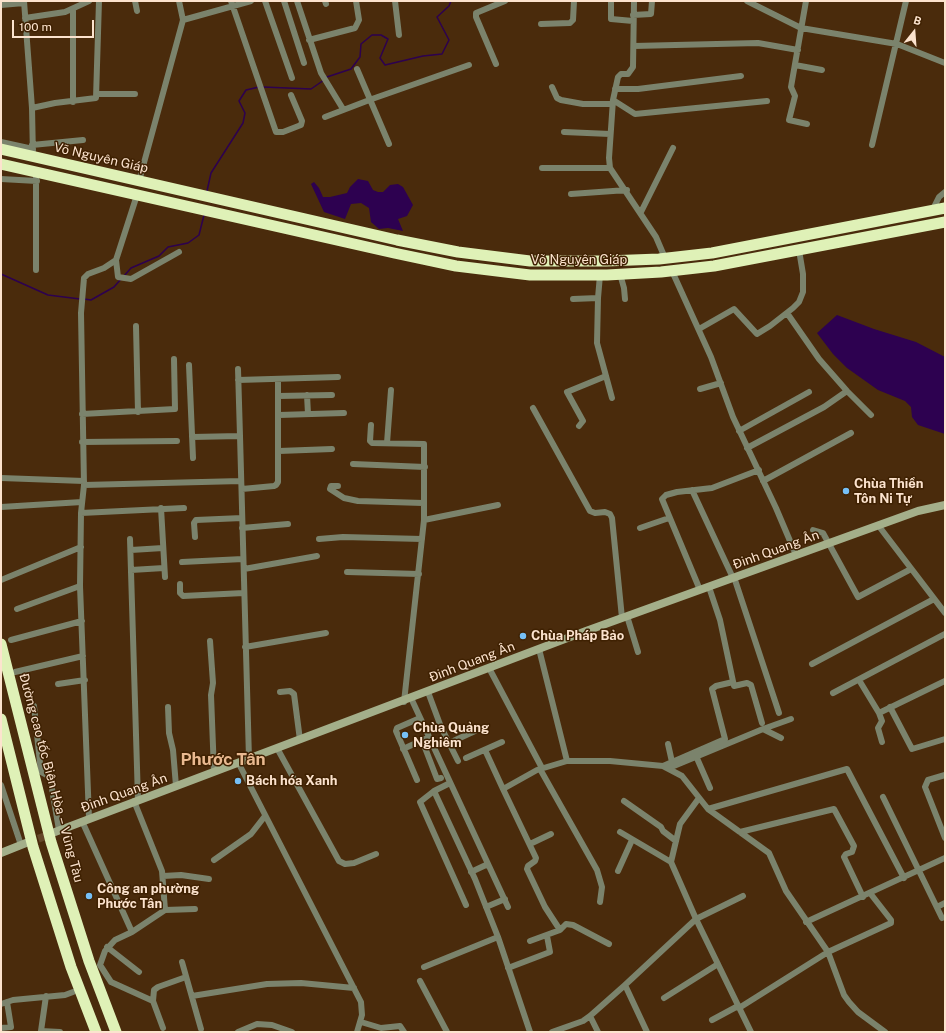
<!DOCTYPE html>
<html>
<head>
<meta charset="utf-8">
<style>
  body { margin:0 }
  #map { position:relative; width:946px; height:1033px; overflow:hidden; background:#4a2b0c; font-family:"Public Sans",sans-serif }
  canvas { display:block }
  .frame { position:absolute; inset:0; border:2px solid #fce3ce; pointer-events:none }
  .north { position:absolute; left:894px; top:12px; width:40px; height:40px; -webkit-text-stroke:3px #3f2102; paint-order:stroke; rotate:17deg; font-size:11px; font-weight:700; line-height:16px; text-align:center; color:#fce3ce }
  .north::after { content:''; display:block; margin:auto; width:14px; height:18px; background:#fce3ce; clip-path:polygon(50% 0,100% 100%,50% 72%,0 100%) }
  .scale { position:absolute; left:12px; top:20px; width:82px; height:18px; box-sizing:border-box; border:2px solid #fce3ce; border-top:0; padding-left:5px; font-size:12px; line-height:14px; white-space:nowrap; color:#fce3ce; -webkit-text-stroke:3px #3f2102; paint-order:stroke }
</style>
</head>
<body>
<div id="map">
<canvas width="946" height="1033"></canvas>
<div class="frame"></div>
<div class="north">B</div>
<div class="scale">100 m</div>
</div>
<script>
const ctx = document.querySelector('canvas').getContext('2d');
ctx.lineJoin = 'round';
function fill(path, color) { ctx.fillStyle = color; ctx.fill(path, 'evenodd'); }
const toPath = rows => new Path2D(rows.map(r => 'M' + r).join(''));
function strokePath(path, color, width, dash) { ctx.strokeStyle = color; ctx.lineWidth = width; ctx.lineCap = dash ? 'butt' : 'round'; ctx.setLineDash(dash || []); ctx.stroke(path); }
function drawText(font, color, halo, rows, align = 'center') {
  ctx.font = font + ' "Public Sans",sans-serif'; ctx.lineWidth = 3; ctx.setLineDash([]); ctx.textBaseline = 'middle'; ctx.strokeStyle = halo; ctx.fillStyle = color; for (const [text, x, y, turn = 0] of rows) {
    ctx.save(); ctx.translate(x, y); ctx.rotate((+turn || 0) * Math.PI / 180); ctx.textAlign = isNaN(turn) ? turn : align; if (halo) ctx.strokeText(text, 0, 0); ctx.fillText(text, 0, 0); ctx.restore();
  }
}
const water = toPath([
  [358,179,368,181,373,190,378,192,383,192,390,185,398,184,403,187,413,205,407,216,398,219,403,231,388,228,379,229,371,222,369,208,361,203,351,204,345,219,324,212,311,184,314,182,319,188,323,197,330,197,347,193,350,187],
  [837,315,874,329,916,342,945,357,945,434,918,425,912,417,911,407,905,401,878,390,847,368,833,354,817,333]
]);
const stream = toPath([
  [327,77,351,69,360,57,361,44,372,35,381,35,388,39,380,58,385,65,423,56,442,54,449,40,437,17,449,6,451,1],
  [263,87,311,89,324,80],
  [207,191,211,173,243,123,245,113,239,101,246,90,259,87],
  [1,274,48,295,80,299],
  [124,276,131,268,159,256,168,247,188,243,199,235,204,215],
  [84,299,91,300,114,287,121,279]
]);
const secondaryTunnel = toPath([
  [27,843,54,833]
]);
const street = toPath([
  [24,1,32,108,33,157],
  [135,1,137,11],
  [179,1,183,20],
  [231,1,276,132,283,132,301,125,302,121,291,95],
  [265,1,292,78],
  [284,1,304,63],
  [297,1,321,73,343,109],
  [325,1,326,4],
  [395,1,399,35],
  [611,1,611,19,633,21],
  [747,1,801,28,897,44,945,63],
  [806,1,791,87,795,96,789,120,807,124],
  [634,2,633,67,628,74,621,74,618,77,613,100,609,158,610,168,656,237,665,258],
  [1,5,24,3],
  [73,9,73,102],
  [633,15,651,14,652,1],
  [25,18,65,12,89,1],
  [541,24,570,23,573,20,574,1],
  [309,40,355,28,359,20,356,1],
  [634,46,758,43,798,50],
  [496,64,476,17,476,13,505,1],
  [795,65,822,70],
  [357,69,389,144],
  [552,87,557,98,561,100,583,104,613,104],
  [615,89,638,89,741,76],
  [97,94,135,94],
  [613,100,635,114,767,101],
  [32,108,55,103,96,98,99,1],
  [325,117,372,99,469,65],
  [564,132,610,134],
  [1,142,33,149],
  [32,145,83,140],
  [872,145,906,1],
  [542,168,610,168],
  [36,172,36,270],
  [1,179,37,181],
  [139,181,183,20,251,1],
  [571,194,627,190],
  [932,211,939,197,945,192],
  [641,212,673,148],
  [116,260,118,277,131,279,179,252],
  [672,271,711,357,733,417,776,508,796,555],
  [620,274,624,288,625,299],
  [600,275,598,298,597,343,612,398],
  [573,299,598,298],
  [787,313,819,359,847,391,871,415],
  [136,326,138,412],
  [699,329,734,309,757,334,770,326,793,308,799,302,803,292,803,274,799,250],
  [189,365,193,458],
  [238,369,240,436],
  [238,380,338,377],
  [700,389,721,383],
  [307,395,308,414],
  [278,396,332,395],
  [533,408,590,511,595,513,605,512,610,514,612,518,622,618],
  [82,414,175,409,174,359],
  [279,415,344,413],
  [371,425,370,441,372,443,424,444,424,520,404,702],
  [579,426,583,421,567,392,606,376],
  [739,431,809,392],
  [192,437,240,436,249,759],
  [82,442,177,441],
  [387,443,391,390],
  [747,448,824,407,847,391],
  [279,451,332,449],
  [353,464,425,467],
  [1,478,84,481],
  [763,481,851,433],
  [84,485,241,481],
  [338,486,331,486,330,489,344,498,358,501,423,503],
  [242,489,274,486,276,485,278,482,278,379],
  [692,490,733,578],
  [1,507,82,502],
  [161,508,165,577],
  [81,513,184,508],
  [424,520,498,505],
  [878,525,945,613],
  [242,528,288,524],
  [640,528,669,518],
  [813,530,823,533,858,597,911,569],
  [195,537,194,523,196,520,242,518],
  [130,539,138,800],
  [319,539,343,537,422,539],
  [131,550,163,548],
  [182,562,243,559],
  [244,569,317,556],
  [131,570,164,568],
  [347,572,419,574],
  [734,577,779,713],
  [1,580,81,547],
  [180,584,180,593,183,596,244,593],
  [709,587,720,620,734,686,747,683,751,685,762,723],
  [700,590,662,499,666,495,677,492,712,488,759,470],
  [17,609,80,586],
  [627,616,638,652],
  [11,640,82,621],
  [210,641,213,683,211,695,214,772],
  [245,647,326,633],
  [539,649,567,761],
  [812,664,934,599],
  [489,668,542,768],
  [15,672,83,656],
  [859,680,879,713,882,721,878,728,882,742],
  [58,684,85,680],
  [280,692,290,691,294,694,300,740],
  [428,692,441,727,458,761],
  [833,693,945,634],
  [411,698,508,907],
  [34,706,41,772,50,777,59,830],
  [168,707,169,733,173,750,176,786],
  [890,707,912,749,945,739],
  [879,713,945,681],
  [763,729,791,719],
  [422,740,437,779,441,778],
  [449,743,475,731],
  [668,744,672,762],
  [277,748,339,861,345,864,354,863,376,854],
  [403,749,425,739],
  [485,750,503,789],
  [696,756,710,788],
  [466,758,502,742],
  [239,764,361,1002,362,1015,357,1032],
  [663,766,725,739,712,689,716,686,733,682],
  [669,768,763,729,781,738],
  [540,769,597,870,602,887,600,902],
  [945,775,928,780,925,787,945,838],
  [417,780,396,731,397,728,420,718],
  [450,783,434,791,420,802,466,905],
  [1,785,21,845],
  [434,791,475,879,498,937,530,1032],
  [883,797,942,918],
  [699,798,680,824,671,862,696,919,751,1032],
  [134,801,162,871,165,910],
  [624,801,661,827,663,831,676,841],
  [708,809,847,769,904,878],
  [89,818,80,586,81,513,84,485,81,313,84,278,88,274,104,268,116,260,137,195],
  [82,821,132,932],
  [620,832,671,862],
  [740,832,834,809,854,846,852,852,846,854,844,857,863,897],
  [530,844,551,834],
  [214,860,251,834,265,816],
  [618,871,632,840],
  [471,872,488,864],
  [163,876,181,875,209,879],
  [486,907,505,899],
  [937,907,945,903],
  [806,922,945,858],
  [560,930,566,924,573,925,609,944],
  [530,941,560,930,545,907,527,869,528,866,535,861,536,858,503,789,537,770,567,761,610,761,663,766,682,776,708,809,769,853,786,891,828,952,844,995,849,1002,858,1012,885,1032],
  [107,947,139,972],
  [182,962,201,1029],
  [424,967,498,937],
  [508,968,550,952,547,936],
  [420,981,447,1032],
  [46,996,41,1031,60,1032],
  [192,996,267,984,301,983,354,988],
  [664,998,718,964],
  [153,1001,111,982,100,965,105,951,115,940,132,932,165,910,195,909],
  [1,1004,13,1000,65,995,73,992],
  [739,1008,828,952,891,923,891,920,870,893],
  [590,1016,598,1032],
  [712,1020,738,1006],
  [361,1022,381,1028,400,1026,404,1032],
  [1,1028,11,1027,7,1002],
  [163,1028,153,1001,154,990,158,987,186,977],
  [238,1032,257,1024,272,1025,292,1032],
  [552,1032,583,1021,590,1016,625,985],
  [647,1032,625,985,696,919,743,896]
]);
const secondary = toPath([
  [55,832,586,631,918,511,945,505],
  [1,853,26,843]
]);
const highway = toPath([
  [1,149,397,240,458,252,530,261,606,261,659,259,712,253,945,208],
  [1,164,394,253,456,266,530,275,607,275,661,272,714,266,945,222],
  [1,644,51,842,89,961,116,1032],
  [1,719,33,847,71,967,96,1032]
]);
const markers = [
  [846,491,4,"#76c0f7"],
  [523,636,4,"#76c0f7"],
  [405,735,4,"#76c0f7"],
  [238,781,4,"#76c0f7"],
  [89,896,4,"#76c0f7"]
];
const streetNames = [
  ["Võ Nguyên Giáp",101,158,13],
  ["Võ Nguyên Giáp",579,260],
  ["Đinh Quang Ân",776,550,-20],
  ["Đinh Quang Ân",472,662,-21],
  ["Đường cao tốc Biên Hòa – Vũng Tàu",51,778,75],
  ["Đinh Quang Ân",124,793,-20]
];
const poiNames = [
  ["Chùa Thiền",854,484],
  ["Tôn Ni Tự",854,499],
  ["Chùa Pháp Bảo",531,636],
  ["Chùa Quảng",413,728],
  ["Nghiêm",413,743],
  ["Bách hóa Xanh",246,781],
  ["Công an phường",97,889],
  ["Phước Tân",97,904]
];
const districtNames = [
  ["Phước Tân",223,760]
];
fill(water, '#2d0150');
strokePath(stream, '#2d0150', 1.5);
strokePath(secondaryTunnel, '#654729', 8, [8, 4]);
strokePath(street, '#7b836c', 6);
strokePath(secondary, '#a4af8a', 8);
strokePath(highway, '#dff1b7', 11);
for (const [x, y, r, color] of markers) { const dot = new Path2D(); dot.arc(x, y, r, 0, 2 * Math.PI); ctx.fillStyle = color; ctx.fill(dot); strokePath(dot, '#3f2102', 1.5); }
drawText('13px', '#fce3ce', '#3f2102', streetNames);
drawText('bold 13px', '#fce3ce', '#3f2102', poiNames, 'left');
drawText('bold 17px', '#e9b990', '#3f2102', districtNames);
</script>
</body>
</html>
